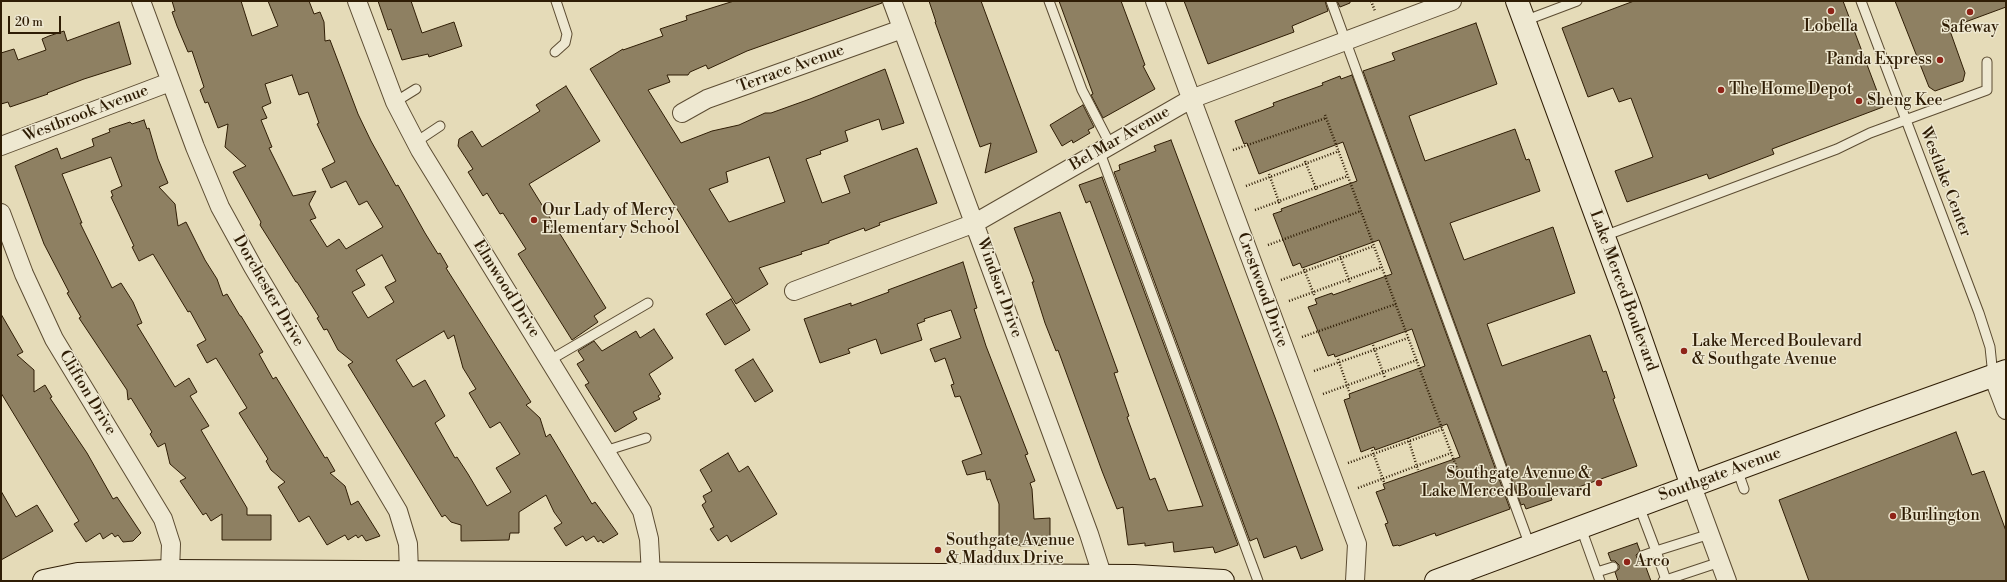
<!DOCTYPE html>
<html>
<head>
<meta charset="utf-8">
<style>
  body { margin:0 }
  #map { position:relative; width:2007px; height:582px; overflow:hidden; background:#e5dbb8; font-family:"Libre Bodoni",serif }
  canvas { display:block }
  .frame { position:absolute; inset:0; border:2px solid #2f1d05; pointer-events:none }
  .scale { position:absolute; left:8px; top:16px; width:53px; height:18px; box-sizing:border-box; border:2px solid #2f1d05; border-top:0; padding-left:5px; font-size:12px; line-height:14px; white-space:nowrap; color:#2f1d05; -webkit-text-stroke:3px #eee8d1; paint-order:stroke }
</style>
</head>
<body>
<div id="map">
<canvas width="2007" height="582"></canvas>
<div class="frame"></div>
<div class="scale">20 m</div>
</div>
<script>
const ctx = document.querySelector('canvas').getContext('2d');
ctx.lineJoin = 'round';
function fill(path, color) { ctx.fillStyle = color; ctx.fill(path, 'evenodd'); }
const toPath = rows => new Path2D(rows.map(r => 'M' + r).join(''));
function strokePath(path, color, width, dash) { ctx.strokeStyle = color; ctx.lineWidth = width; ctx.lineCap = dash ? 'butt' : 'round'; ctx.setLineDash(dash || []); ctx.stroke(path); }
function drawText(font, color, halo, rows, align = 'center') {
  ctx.font = font + ' "Libre Bodoni",serif'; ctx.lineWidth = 3; ctx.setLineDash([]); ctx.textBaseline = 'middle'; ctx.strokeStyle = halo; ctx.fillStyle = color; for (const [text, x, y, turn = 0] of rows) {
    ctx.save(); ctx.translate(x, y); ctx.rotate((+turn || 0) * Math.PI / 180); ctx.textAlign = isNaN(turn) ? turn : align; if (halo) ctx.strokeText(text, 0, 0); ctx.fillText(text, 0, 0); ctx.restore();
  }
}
const building = toPath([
  [172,1,241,1,252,36,278,26,268,1,309,1,314,14,320,12,324,22,325,41,330,40,358,114,371,141,396,186,398,185,425,233,438,254,440,253,448,267,446,268,531,402,526,405,540,418,546,437,550,434,592,504,595,502,618,534,603,543,601,540,598,542,594,536,586,541,583,536,566,546,554,528,562,523,554,512,546,495,519,512,519,533,510,533,509,540,461,541,461,525,451,522,445,515,442,517,348,365,353,362,338,350,327,329,324,330,317,318,319,317,297,282,296,282,260,225,261,222,233,172,246,166,225,147,228,124,218,128,208,102,205,103,200,90,204,87,192,51,188,52,177,26,172,12,175,11,172,1],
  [292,75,299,95,308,92,319,123,317,124,335,162,322,169,331,188,346,181,359,205,367,201,383,227,346,249,339,239,327,247,310,220,316,218,309,204,316,191,293,196,269,148,272,147,261,120,267,118,262,107,271,103,265,84,292,75],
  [382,255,396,281,385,287,394,302,368,318,352,292,365,285,356,270,382,255],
  [444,331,448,339,454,335,463,368,476,389,469,393,490,428,500,422,520,454,496,468,511,492,487,506,468,474,457,457,455,458,435,423,445,416,425,380,413,387,396,360,444,331],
  [378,1,411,1,422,33,454,22,462,46,429,57,428,54,402,60,391,29,388,30,378,1],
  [734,1,882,1,882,3,747,51,708,69,706,65,690,72,688,75,667,75,670,82,648,90,681,143,712,131,739,125,765,113,771,113,810,99,885,69,904,123,882,130,879,119,845,131,848,141,820,151,821,154,806,159,822,203,850,193,844,176,917,148,937,203,879,223,880,225,865,231,864,228,829,241,829,243,801,252,802,254,759,268,768,284,736,304,590,69,623,49,623,50,663,36,660,29,687,20,686,16,734,1],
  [769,157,785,202,729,222,709,189,728,182,726,172,769,157],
  [929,1,981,1,1037,152,985,173,991,143,980,147,935,22,936,22,929,1],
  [1059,1,1121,1,1145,65,1143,66,1155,89,1103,118,1091,95,1093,94,1059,1],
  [1184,1,1325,1,1328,11,1292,26,1294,32,1208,64,1184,1],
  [1337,1,1350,1,1350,3,1340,7,1337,1],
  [1634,1,1843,1,1883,107,1772,149,1774,154,1709,179,1707,174,1627,202,1615,171,1653,157,1631,98,1619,102,1613,88,1588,97,1562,28,1634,1],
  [1895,1,2006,1,2006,7,1949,28,1965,73,1963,81,1935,91,1929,87,1895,1],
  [119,22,131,64,84,79,47,93,48,94,10,107,8,102,1,104,1,53,14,49,18,60,46,50,42,39,49,36,64,31,67,41,119,22],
  [1476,23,1497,84,1409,116,1425,161,1515,129,1526,160,1529,159,1540,191,1450,223,1464,260,1553,227,1575,293,1487,324,1502,366,1590,335,1603,372,1606,371,1615,398,1613,399,1637,466,1551,497,1552,500,1526,509,1524,504,1521,505,1363,71,1395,60,1392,53,1476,23],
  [1352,75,1510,509,1436,536,1435,533,1399,546,1398,545,1393,546,1385,524,1388,523,1376,492,1385,489,1383,484,1460,457,1447,424,1375,450,1374,447,1361,452,1344,400,1350,398,1349,394,1425,366,1412,329,1335,357,1334,354,1328,356,1308,307,1317,304,1315,299,1332,293,1333,295,1392,274,1379,240,1302,268,1300,263,1293,266,1273,214,1282,211,1281,209,1357,181,1343,142,1259,174,1247,143,1244,144,1235,121,1274,106,1273,103,1323,85,1322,83,1340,76,1341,79,1352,75],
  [566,86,600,141,529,184,606,308,594,316,598,322,572,340,518,254,526,249,503,213,500,214,487,193,483,196,468,172,473,169,458,146,459,139,472,131,482,147,540,111,536,105,566,86],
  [1083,105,1094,127,1088,130,1090,133,1073,143,1072,140,1062,146,1050,125,1083,105],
  [144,120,147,129,149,128,158,159,168,183,159,187,175,204,178,226,186,222,205,260,217,279,223,296,227,294,240,316,241,316,263,352,259,354,273,379,276,377,325,458,327,457,335,471,330,473,345,486,351,505,358,501,380,536,366,541,362,535,358,538,356,535,348,540,345,535,327,545,309,516,299,522,278,487,285,482,271,470,266,461,268,459,239,413,247,408,216,358,207,363,197,345,206,340,190,311,188,312,153,254,139,261,132,247,134,246,111,197,113,196,111,191,122,186,111,157,62,174,82,223,80,223,112,288,121,283,133,302,142,323,137,325,175,387,189,378,197,392,190,396,209,426,201,430,247,508,247,515,271,515,271,540,222,540,222,514,211,521,206,513,203,515,180,481,186,478,170,464,165,443,158,447,150,434,152,432,131,398,128,400,127,390,79,318,81,317,67,293,69,292,44,244,15,166,57,148,61,159,94,146,92,139,110,132,109,129,130,122,132,124,144,120],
  [1171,140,1276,420,1323,550,1301,559,1296,546,1264,558,1257,538,1250,541,1114,172,1120,170,1119,165,1156,151,1154,146,1171,140],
  [1102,177,1238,545,1215,553,1213,547,1174,552,1173,542,1145,546,1145,543,1128,545,1123,507,1117,509,1102,471,1058,350,1056,351,1045,323,1032,282,1034,282,1014,228,1060,212,1118,372,1114,373,1129,416,1127,417,1150,480,1155,478,1168,511,1203,506,1090,201,1086,203,1079,185,1102,177],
  [963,262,977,308,974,309,986,346,1028,454,1025,455,1035,481,1030,483,1032,489,1034,519,1050,518,1050,545,1020,546,1020,545,999,545,999,504,990,479,987,480,985,471,967,475,962,461,982,454,960,396,955,397,951,385,954,384,945,358,935,362,930,349,961,338,951,310,924,319,925,321,917,324,922,340,881,354,876,339,848,349,850,353,820,363,804,319,851,303,851,306,889,292,888,290,963,262],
  [731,299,750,330,725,345,706,314,731,299],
  [1,314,23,352,17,355,34,370,34,392,45,385,52,397,50,398,87,453,113,499,117,497,141,533,133,541,123,542,118,535,115,537,112,533,103,539,100,533,86,542,74,524,79,521,1,393,1,314],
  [654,329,673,358,649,374,661,394,658,396,660,399,633,412,637,419,615,432,585,385,589,383,577,364,584,360,578,351,594,341,602,351,636,331,640,338,654,329],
  [753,359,773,391,755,402,735,370,753,359],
  [1956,432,1972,475,1984,471,2006,531,2006,581,1809,581,1779,500,1956,432],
  [728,453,739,472,748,466,777,514,731,542,727,535,718,541,710,529,714,527,702,505,706,502,703,496,712,491,700,470,728,453],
  [1,491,16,517,37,505,53,531,1,560,1,491],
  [1637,543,1640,551,1636,555,1637,558,1644,562,1651,581,1618,581,1615,572,1619,569,1619,565,1615,561,1611,561,1608,553,1637,543]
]);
const path = toPath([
  [1371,1,1375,11],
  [1325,115,1465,490],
  [1233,150,1326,118],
  [1305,161,1317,191],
  [1269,174,1280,205],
  [1246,186,1339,151],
  [1255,210,1348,176],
  [1268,245,1361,211],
  [1340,256,1350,283],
  [1304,269,1315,297],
  [1281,280,1374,246],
  [1289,301,1382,267],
  [1302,337,1396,304],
  [1373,345,1385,378],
  [1338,359,1349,391],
  [1314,371,1408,338],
  [1323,394,1417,360],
  [1408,438,1418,470],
  [1372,450,1384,482],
  [1348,463,1443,429],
  [1358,488,1451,453]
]);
const lane = toPath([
  [1049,1,1082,90,1110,144],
  [1331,1,1530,546],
  [1861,1,1979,313,1990,347,1993,376],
  [1524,21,1577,1],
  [555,52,565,43,567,34,556,1],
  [395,102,416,89],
  [416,142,440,126],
  [1099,150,1258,581],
  [1604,236,1837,149,1870,133,1987,90,1987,62],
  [550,360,648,303],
  [605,451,646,438],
  [1737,469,1744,489],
  [1639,506,1656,551,1710,534],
  [1581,528,1600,581],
  [1642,556,1656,551,1666,580,1663,581],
  [1597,572,1613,567],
  [1666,580,1720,562]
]);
const street = toPath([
  [141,1,195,147,220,207,253,267,398,511,408,544,409,572],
  [357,1,395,102,420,150,642,511,649,539,651,575],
  [892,1,1089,534,1104,581],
  [1155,1,1357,544,1355,581],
  [682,113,707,99,902,29],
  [1,146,170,82],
  [1,213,24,274,54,339,163,519,171,544,170,571],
  [794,291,975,223,1191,99,1452,1],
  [1993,376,2006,410],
  [1692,486,1727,581]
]);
const secondary = toPath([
  [1517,1,1629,305,1692,486],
  [44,581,78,574,170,571,1134,576,1223,581],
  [1436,581,1872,419,2006,371]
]);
const markers = [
  [1831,11,4,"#8f2418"],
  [1970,12,4,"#8f2418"],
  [1940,60,4,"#8f2418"],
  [1721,90,4,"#8f2418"],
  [1859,101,4,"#8f2418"],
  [534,220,4,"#8f2418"],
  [1684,351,4,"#8f2418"],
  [1599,483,4,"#8f2418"],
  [1893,516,4,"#8f2418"],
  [938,550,4,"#8f2418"],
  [1627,562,4,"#8f2418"]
];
const poiNames = [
  ["Lobella",1831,27,"center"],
  ["Safeway",1970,28,"center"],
  ["Panda Express",1932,60,"right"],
  ["The Home Depot",1729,90],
  ["Sheng Kee",1867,101],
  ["Our Lady of Mercy",542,211],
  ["Elementary School",542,229],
  ["Lake Merced Boulevard",1692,342],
  ["& Southgate Avenue",1692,360],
  ["Southgate Avenue &",1591,474,"right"],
  ["Lake Merced Boulevard",1591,492,"right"],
  ["Burlington",1901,516],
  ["Southgate Avenue",946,541],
  ["& Maddux Drive",946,559],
  ["Arco",1635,562]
];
const streetNames = [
  ["Terrace Avenue",791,69,-20],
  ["Westbrook Avenue",86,114,-21],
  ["Bel Mar Avenue",1120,139,-30],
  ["Westlake Center",1945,182,69],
  ["Windsor Drive",999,288,70],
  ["Elmwood Drive",506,289,58],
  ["Crestwood Drive",1262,290,70],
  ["Dorchester Drive",268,291,60],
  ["Lake Merced Boulevard",1623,291,70],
  ["Clifton Drive",87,393,59],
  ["Southgate Avenue",1720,475,-20]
];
fill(building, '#8e8062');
strokePath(building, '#2f1d05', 1);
strokePath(lane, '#5c4c32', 11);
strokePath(street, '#5c4c32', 20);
strokePath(secondary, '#2f1d05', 24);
strokePath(path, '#2f1d05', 2.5, [1, 2]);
strokePath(lane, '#eee8d1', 9);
strokePath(street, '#eee8d1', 18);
strokePath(secondary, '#eee8d1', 22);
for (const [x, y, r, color] of markers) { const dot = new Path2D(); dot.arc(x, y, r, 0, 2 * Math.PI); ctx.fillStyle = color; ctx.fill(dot); strokePath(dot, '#eee8d1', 1.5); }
drawText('16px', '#2f1d05', '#eee8d1', poiNames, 'left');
drawText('16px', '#2f1d05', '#eee8d1', streetNames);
</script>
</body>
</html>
